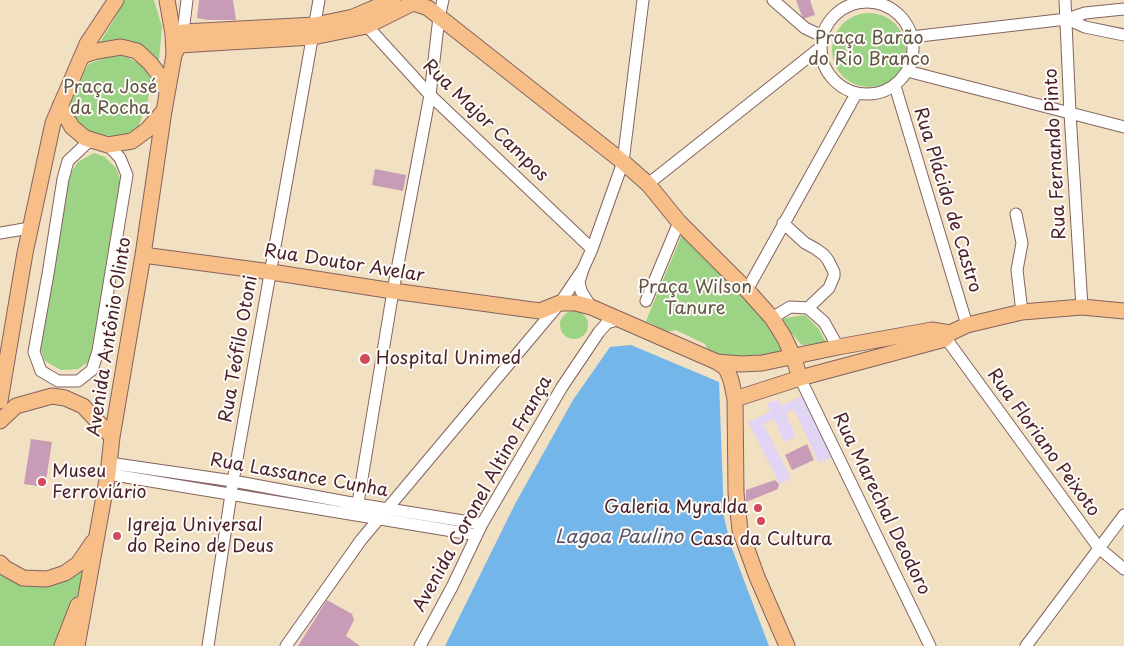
<!DOCTYPE html>
<html>
<head>
<meta charset="utf-8">
<style>
  body { margin:0 }
  canvas { display:block; background:#f1e0c2 }
</style>
</head>
<body>
<canvas width="1124" height="646"></canvas>
<script>
const ctx = document.querySelector('canvas').getContext('2d');
ctx.lineJoin = 'round';
function fill(path, color) { ctx.fillStyle = color; ctx.fill(path, 'evenodd'); }
const toPath = rows => new Path2D(rows.map(r => 'M' + r).join(''));
function strokePath(path, color, width, dash) { ctx.strokeStyle = color; ctx.lineWidth = width; ctx.lineCap = dash ? 'butt' : 'round'; ctx.setLineDash(dash || []); ctx.stroke(path); }
function drawText(font, color, halo, rows, align = 'center') {
  ctx.font = font + ' "Playpen Sans",sans-serif'; ctx.lineWidth = 4; ctx.setLineDash([]); ctx.textBaseline = 'middle'; ctx.strokeStyle = halo; ctx.fillStyle = color; for (const [text, x, y, turn = 0] of rows) {
    ctx.save(); ctx.translate(x, y); ctx.rotate((+turn || 0) * Math.PI / 180); ctx.textAlign = isNaN(turn) ? turn : align; if (halo) ctx.strokeText(text, 0, 0); ctx.fillText(text, 0, 0); ctx.restore();
  }
}
const built = toPath([
  [804,395,832,457,819,463,794,409,786,414,796,437,784,442,774,419,763,424,791,478,780,484,748,422,770,412,767,403,778,400,781,406]
]);
const green = toPath([
  [123,0,154,0,162,27,159,60,148,50,136,43,99,44,115,18],
  '832 50a37 37 0 1 1 74 0a37 37 0 1 1-74 0Z',
  [123,55,142,65,151,79,148,100,138,128,123,138,87,132,76,125,70,112,71,99,78,81,89,64,106,57],
  [94,153,105,157,116,168,122,184,91,360,78,369,61,370,45,361,38,343,70,174,78,162],
  [683,232,753,307,773,331,785,354,760,360,730,358,709,352,705,344,676,330,667,332,646,321],
  '560 325a14 14 0 1 1 28 0a14 14 0 1 1-28 0Z',
  [805,315,818,328,827,344,802,345,779,319],
  [91,549,86,573,59,646,0,646,0,564,46,581]
]);
const water = toPath([
  [631,345,719,382,724,517,731,546,769,646,445,646,515,504,573,400,610,347]
]);
const building = toPath([
  [199,0,233,0,236,20,208,20,197,18],
  [796,0,810,0,815,15,803,19],
  [375,169,406,175,403,191,372,185],
  [31,439,52,442,45,487,24,484],
  [807,444,814,460,792,470,785,455],
  [775,480,779,484,778,489,746,502,746,490],
  [327,600,352,614,354,620,346,636,360,646,298,646]
]);
const minor = toPath([
  [773,0,805,28,822,36],
  [1065,0,1070,113,1082,307],
  '821 48a46 46 0 1 1 92 0a46 46 0 1 1-92 0Z',
  [1067,19,1085,27,1124,35],
  [363,21,367,26,430,95,592,249],
  [183,32,187,0],
  [911,37,1067,19,1085,13,1124,9],
  [907,71,1124,127],
  [895,86,967,325],
  [96,141,87,143,68,161,63,179,48,274,34,352,41,371,58,381,78,381,92,370,98,351,127,175,120,158,108,145],
  [648,184,821,47],
  [1016,214,1022,243,1017,270,1022,312],
  [783,223,805,243,816,249,824,255,828,260,834,272,834,276,829,288,808,308],
  [0,233,30,228],
  [747,290,856,94],
  [646,301,679,222],
  [591,307,581,291,579,282,583,269,592,249,623,162,643,0],
  [772,318,790,307,808,308,824,322,838,347],
  [942,333,1099,548,1124,569],
  [800,378,930,646],
  [109,463,233,481,357,504,482,524],
  [108,474,477,535],
  [356,515,393,291,430,95,439,17,443,0],
  [208,646,233,481,319,0],
  [286,646,361,540,560,303,583,269],
  [420,646,452,587,482,524,562,387,599,332,607,323,620,319],
  [1026,646,1124,515]
]);
const major = toPath([
  [179,45,183,32,315,25,353,17,393,0],
  [174,55,179,45,313,37,367,26,413,3,428,8,623,162,648,184,679,222,747,290,772,318,784,337,793,356,800,378],
  [82,56,97,51,121,47,137,51,150,63,160,76,167,93],
  [60,106,72,127,85,138,108,145,132,141,147,130,164,111],
  [143,255,271,272,393,291,540,311,560,303,576,303,591,307,717,362,726,368,731,380,735,399,736,493,740,530,757,577,787,646],
  [717,362,741,364,762,363,838,347,932,330,950,333],
  [735,399,800,378,945,339,950,333,967,325,1022,312,1082,307,1124,311],
  [0,401,25,253,53,123,87,44,116,0],
  [0,421,16,406,52,396,65,398,83,406,112,437],
  [0,563,5,568,23,578,47,579,65,573,78,564,93,542],
  [62,646,78,605],
  [77,646,108,474,112,437,143,255,164,111,174,55,173,34,167,0]
]);
const markers = [
  [365,359,6,"#d1495b"],
  [42,482,5,"#d1495b"],
  [758,508,5,"#d1495b"],
  [761,521,5,"#d1495b"],
  [117,536,5,"#d1495b"]
];
const parkNames = [
  ["Praça Barão",869,39],
  ["do Rio Branco",869,60],
  ["Praça José",110,88],
  ["da Rocha",110,109],
  ["Praça Wilson",695,288],
  ["Tanure",695,309]
];
const streetNames = [
  ["Rua Major Campos",485,121,44],
  ["Rua Fernando Pinto",1056,154,-93],
  ["Rua Plácido de Castro",947,200,73],
  ["Rua Doutor Avelar",344,264,9],
  ["Avenida Antônio Olinto",110,337,-81],
  ["Rua Teófilo Otoni",239,349,-80],
  ["Rua Floriano Peixoto",1043,443,54],
  ["Rua Lassance Cunha",299,476,10],
  ["Avenida Coronel Altino França",483,494,-61],
  ["Rua Marechal Deodoro",881,504,64]
];
const poiNames = [
  ["Hospital Unimed",376,359],
  ["Museu",52,472],
  ["Ferroviário",52,493],
  ["Galeria Myralda",748,508,"right"],
  ["Igreja Universal",127,526],
  ["do Reino de Deus",127,547],
  ["Casa da Cultura",761,540,"center"]
];
const waterNames = [
  ["Lagoa Paulino",619,538]
];
fill(built, '#e1d4f4');
fill(green, '#9dd385');
fill(water, '#74b6e9');
fill(building, '#c89bb6');
strokePath(minor, '#846360', 13);
strokePath(major, '#846360', 17);
strokePath(minor, '#fff', 11);
strokePath(major, '#f7be88', 15);
for (const [x, y, r, color] of markers) { const dot = new Path2D(); dot.arc(x, y, r, 0, 2 * Math.PI); ctx.fillStyle = color; ctx.fill(dot); strokePath(dot, '#fdfcf7', 2); }
drawText('18px', '#635546', '#fdfcf7', parkNames);
drawText('18px', '#4a1f2b', '#fdfcf7', streetNames);
drawText('18px', '#4a1f2b', '#fdfcf7', poiNames, 'left');
drawText('italic 19px', '#59546e', '#fdfcf7', waterNames);
</script>
</body>
</html>
